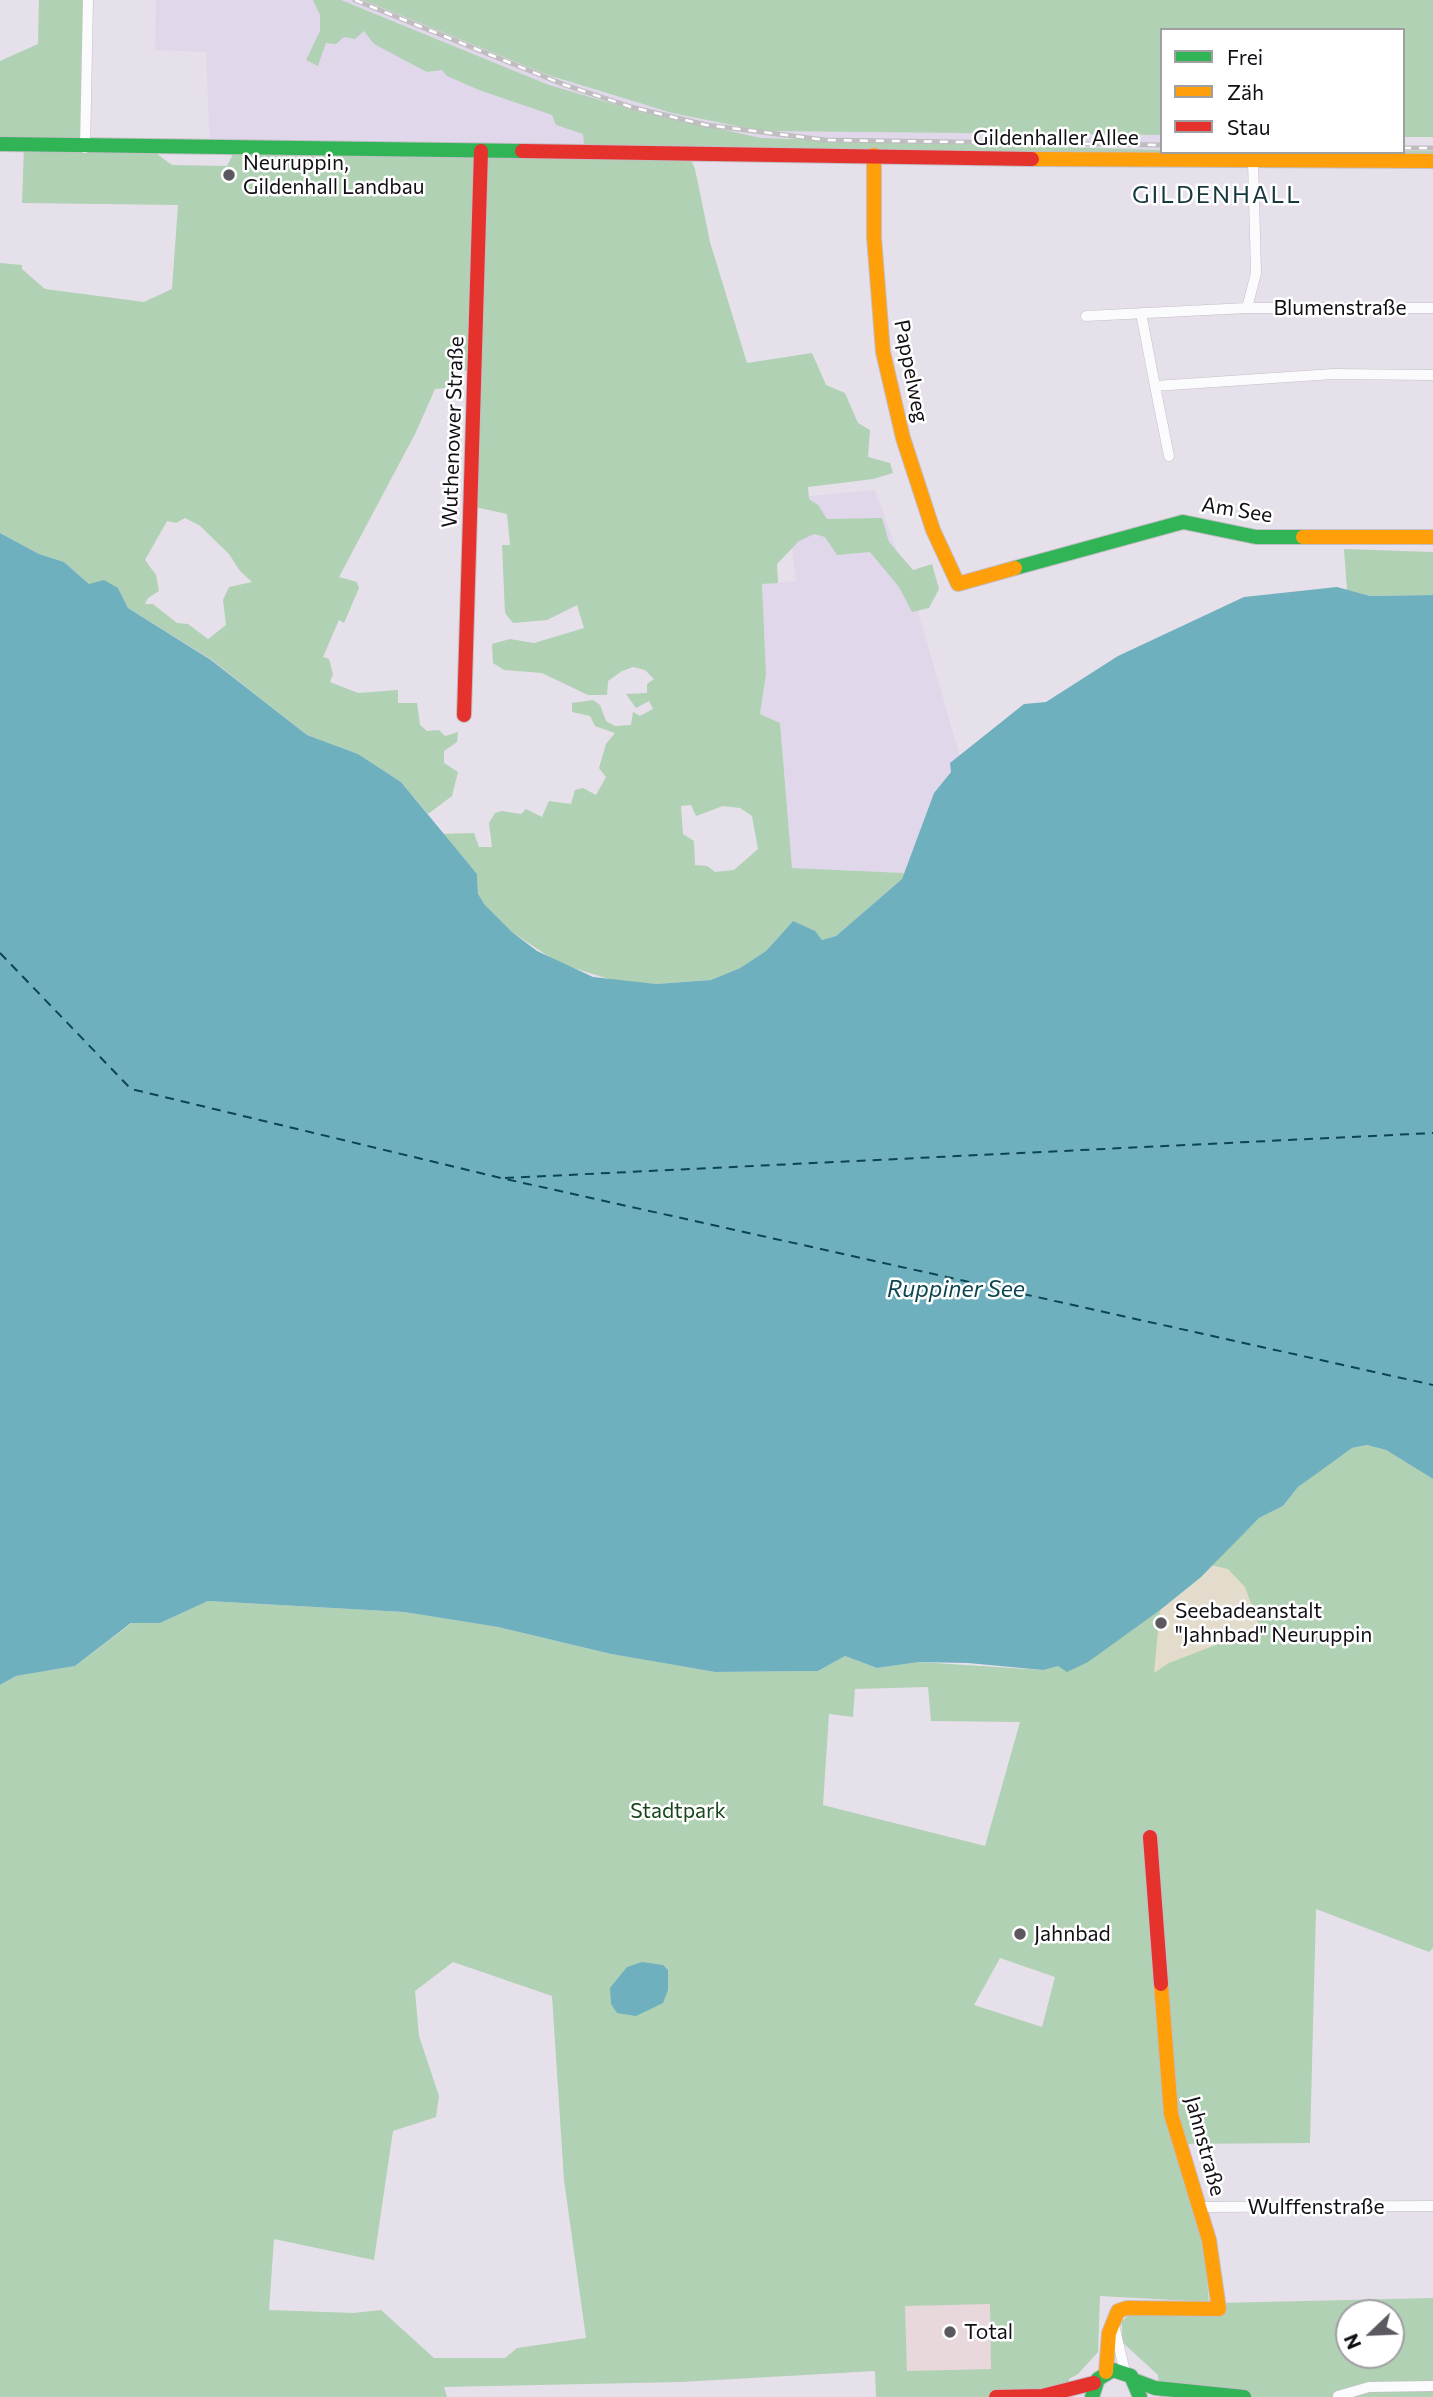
<!DOCTYPE html>
<html>
<head>
<meta charset="utf-8">
<style>
  body { margin:0 }
  #map { position:relative; width:1433px; height:2397px; overflow:hidden; background:#e6e0eb; font-family:Commissioner,sans-serif }
  canvas { display:block }
  .legend { position:absolute; left:1160px; top:28px; width:245px; height:126px; box-sizing:border-box; background:#fff; border:2px solid #a09fa1; margin:0; padding:9px 12px; list-style:none; font-size:21px; color:#110e14 }
  .legend li { display:flex; align-items:center; gap:14px; height:35px }
  .legend b { width:35px; border:2px solid #a09fa1 }
  .north { position:absolute; left:1335px; top:2299px; width:70px; height:70px; box-sizing:border-box; background:#fff; border:2px solid #a09fa1; border-radius:50%; rotate:247deg; font-size:19px; font-weight:700; line-height:28px; text-align:center; color:#110e14 }
  .north::after { content:''; display:block; margin:auto; width:24px; height:32px; background:#5c585f; clip-path:polygon(50% 0,100% 100%,50% 72%,0 100%) }
</style>
</head>
<body>
<div id="map">
<canvas width="1433" height="2397"></canvas>
<ul class="legend">
<li><b style="height:9px;background:#30b455"></b>Frei</li>
<li><b style="height:9px;background:#ff9f0a"></b>Zäh</li>
<li><b style="height:9px;background:#e5322d"></b>Stau</li>
</ul>
<div class="north">N</div>
</div>
<script>
const ctx = document.querySelector('canvas').getContext('2d');
ctx.lineJoin = 'round';
function fill(path, color) { ctx.fillStyle = color; ctx.fill(path, 'evenodd'); }
const toPath = rows => new Path2D(rows.map(r => 'M' + r).join(''));
function strokePath(path, color, width, dash) { ctx.strokeStyle = color; ctx.lineWidth = width; ctx.lineCap = dash ? 'butt' : 'round'; ctx.setLineDash(dash || []); ctx.stroke(path); }
function drawText(font, color, halo, rows, align = 'center') {
  ctx.font = font + ' Commissioner,sans-serif'; ctx.lineWidth = 5; ctx.setLineDash([]); ctx.textBaseline = 'middle'; ctx.strokeStyle = halo; ctx.fillStyle = color; for (const [text, x, y, turn = 0] of rows) {
    ctx.save(); ctx.translate(x, y); ctx.rotate((+turn || 0) * Math.PI / 180); ctx.textAlign = isNaN(turn) ? turn : align; if (halo) ctx.strokeText(text, 0, 0); ctx.fillText(text, 0, 0); ctx.restore();
  }
}
const built = toPath([
  [156,0,313,0,320,15,320,31,307,60,318,66,326,42,363,31,427,72,442,70,552,115,556,125,583,134,584,147,210,151,206,52,155,50],
  [341,0,364,0,548,75,601,92,672,113,762,131,1162,135,1162,150,761,138,641,112,549,85],
  [875,490,915,601,960,756,951,763,951,772,934,793,904,873,792,868,780,723,760,715,766,674,762,584,796,581,786,498]
]);
const industrial = toPath([
  [990,2303,992,2369,907,2371,905,2306]
]);
const green = toPath([
  [39,0,83,0,81,98,85,100,84,146,0,143,0,61,38,44],
  [313,0,341,0,549,85,641,112,761,138,1162,150,1162,152,1433,151,1433,162,679,157,692,162,695,169,710,242,747,363,812,353,826,385,845,393,858,423,870,430,868,457,890,463,893,473,873,479,808,487,809,499,818,505,827,519,882,518,889,542,913,570,932,564,939,589,929,608,912,612,899,587,870,552,837,555,825,537,814,534,799,541,777,564,778,583,762,584,766,674,760,714,780,723,792,868,904,873,902,879,836,936,822,940,793,921,766,951,740,968,711,980,656,984,616,981,560,964,512,932,485,905,478,894,477,874,443,834,474,833,479,847,492,847,489,823,495,813,502,811,521,814,526,809,542,817,549,801,571,804,575,790,583,788,596,795,606,777,599,768,606,744,615,733,595,726,590,716,572,712,572,703,593,700,600,705,606,721,615,726,631,725,633,712,640,716,653,709,649,701,636,708,626,694,647,693,647,684,654,679,645,670,633,667,622,671,608,681,607,695,588,695,542,673,504,670,493,663,492,644,510,639,534,643,584,628,577,605,547,620,513,623,505,613,502,545,510,545,507,514,475,507,471,370,455,371,454,387,435,389,416,432,339,577,357,582,359,588,344,623,339,620,323,657,329,659,333,674,330,682,358,693,398,690,398,703,417,703,420,725,427,731,439,730,445,736,458,732,457,742,444,751,444,763,458,772,452,796,428,814,401,782,358,754,307,735,212,660,128,608,118,588,89,584,64,562,39,554,0,533,0,263,22,265,22,269,45,289,144,302,172,289,178,205,22,203,24,145,153,151,172,165,227,166,234,152,584,147,583,134,556,125,552,115,479,90,447,76,442,70,427,72,374,44,364,31,355,39,344,37,336,44,326,43,318,66,306,60,320,31,320,15],
  [185,518,199,525,229,554,240,571,252,582,229,587,223,600,226,625,208,639,188,624,177,623,153,604,145,604,148,598,159,591,156,575,145,560,167,521,176,523],
  [691,805,696,816,723,806,740,808,752,816,758,849,734,870,715,872,707,866,695,865,694,841,683,834,681,806],
  [363,0,1433,0,1433,137,1403,137,1403,30,1162,30,1162,135,762,131,672,113,548,75],
  [1344,549,1433,552,1433,595,1370,596,1347,590],
  [1367,1445,1386,1450,1433,1479,1433,1948,1429,1952,1316,1909,1310,2143,1172,2144,1200,2207,1209,2302,1100,2296,1098,2352,1078,2374,1069,2379,1069,2397,876,2397,875,2371,681,2382,444,2387,447,2397,0,2397,0,1685,16,1676,75,1666,132,1623,160,1623,208,1601,404,1612,498,1627,611,1654,715,1672,818,1671,845,1656,877,1668,919,1662,1043,1670,1230,1545,1259,1518,1283,1506,1298,1487,1323,1467,1352,1448],
  [928,1687,931,1721,1020,1722,985,1846,823,1805,829,1714,853,1717,855,1689],
  [1000,1958,1055,1977,1042,2027,974,2005],
  [453,1962,552,1996,564,2180,586,2338,517,2348,505,2358,434,2358,381,2310,353,2313,269,2310,274,2239,374,2260,393,2131,436,2117,439,2096,419,2036,415,1991],
  [990,2304,991,2369,907,2371,905,2306],
  [1433,2298,1433,2397,1160,2397,1158,2375,1122,2342,1122,2321,1130,2314,1218,2303],
  [1349,2313,1391,2313,1391,2355,1349,2355]
]);
const sand = toPath([
  [1211,1565,1228,1569,1245,1587,1260,1628,1169,1663,1154,1673,1160,1610,1201,1577]
]);
const water = toPath([
  [0,533,39,554,64,562,89,584,104,580,118,588,128,608,211,660,307,735,358,754,401,782,477,874,478,894,485,905,512,932,537,951,593,977,656,984,711,980,740,968,766,951,793,921,815,931,822,940,836,936,902,879,934,793,951,772,950,763,1024,704,1046,702,1118,656,1244,597,1337,587,1370,596,1433,595,1433,1479,1386,1450,1367,1445,1352,1448,1298,1487,1283,1506,1259,1518,1201,1577,1160,1610,1088,1662,1067,1672,1058,1666,1043,1670,968,1663,919,1662,877,1668,845,1656,818,1671,715,1672,611,1654,498,1627,404,1612,208,1601,160,1623,131,1623,75,1666,16,1676,0,1685],
  [642,1962,663,1965,668,1970,668,1990,663,2003,636,2016,617,2013,611,2004,610,1988,627,1967]
]);
const ferry = toPath([
  [0,953,131,1089,501,1178,1433,1385],
  [505,1178,1433,1133]
]);
const street = toPath([
  [85,148,88,0],
  [1253,161,1256,273,1247,308,1433,308],
  [1141,313,1155,386],
  [1086,316,1247,308],
  [1169,456,1155,386,1333,374,1433,375],
  [1200,2207,1433,2206],
  [1113,2321,1125,2372],
  [1338,2396,1369,2387,1433,2386]
]);
const fast = toPath([
  [0,144,522,151],
  [1015,568,1183,522,1256,537,1303,537],
  [1136,2381,1155,2388,1244,2397],
  [1092,2397,1098,2379,1113,2370,1131,2376,1140,2397]
]);
const slow = toPath([
  [874,155,874,237,883,352,903,438,933,530,958,584,1015,568],
  [1032,159,1433,161],
  [1303,537,1433,537],
  [1106,2372,1109,2333,1118,2311,1127,2308,1219,2309,1209,2240,1171,2114,1161,1984]
]);
const jam = toPath([
  [522,151,1032,159],
  [464,715,481,151],
  [1150,1837,1161,1984],
  [996,2397,1042,2396,1094,2383]
]);
const rail = toPath([
  [355,0,565,85,631,107,706,125,825,140,1162,145],
  [1403,148,1433,148]
]);
const markers = [
  [229,175,7,"#5c585f"],
  [1161,1623,7,"#5c585f"],
  [1020,1934,7,"#5c585f"],
  [950,2332,7,"#5c585f"]
];
const streetNames = [
  ["Gildenhaller Allee",1056,138],
  ["Blumenstraße",1340,308],
  ["Pappelweg",911,371,79],
  ["Wuthenower Straße",453,432,-88],
  ["Am See",1237,510,9],
  ["Jahnstraße",1205,2146,75],
  ["Wulffenstraße",1316,2207]
];
const poiNames = [
  ["Neuruppin,",243,163],
  ["Gildenhall Landbau",243,187],
  ["Seebadeanstalt",1175,1611],
  ["\"Jahnbad\" Neuruppin",1175,1635],
  ["Jahnbad",1034,1934],
  ["Total",964,2332]
];
const parkNames = [
  ["Stadtpark",678,1811]
];
const waterNames = [
  ["Ruppiner See",956,1289]
];
const quarterNames = [
  ["GILDENHALL",1217,195]
];
fill(built, '#e1d7ea');
fill(industrial, '#e8d7db');
fill(green, '#b0d1b3');
fill(sand, '#e3dbcc');
fill(water, '#6fb0bf');
strokePath(ferry, '#0c454f', 2, [9, 7]);
strokePath(street, '#c3bec6', 11);
strokePath(fast, '#c3bec6', 16);
strokePath(slow, '#c3bec6', 16);
strokePath(jam, '#c3bec6', 16);
strokePath(street, '#fbfafc', 10);
strokePath(fast, '#30b455', 14);
strokePath(slow, '#ff9f0a', 14);
strokePath(jam, '#e5322d', 14);
strokePath(rail, '#bfbdc0', 5);
strokePath(rail, '#fff', 2.5, [8]);
for (const [x, y, r, color] of markers) { const dot = new Path2D(); dot.arc(x, y, r, 0, 2 * Math.PI); ctx.fillStyle = color; ctx.fill(dot); strokePath(dot, '#fff', 2.5); }
drawText('21px', '#110e14', '#fff', streetNames);
drawText('21px', '#110e14', '#fff', poiNames, 'left');
drawText('21px', '#19471d', '#fff', parkNames);
drawText('italic 23px', '#0c454f', '#fff', waterNames);
ctx.letterSpacing = '2px';
drawText('24px', '#18383f', '#fff', quarterNames);
ctx.letterSpacing = '0px';
</script>
</body>
</html>
